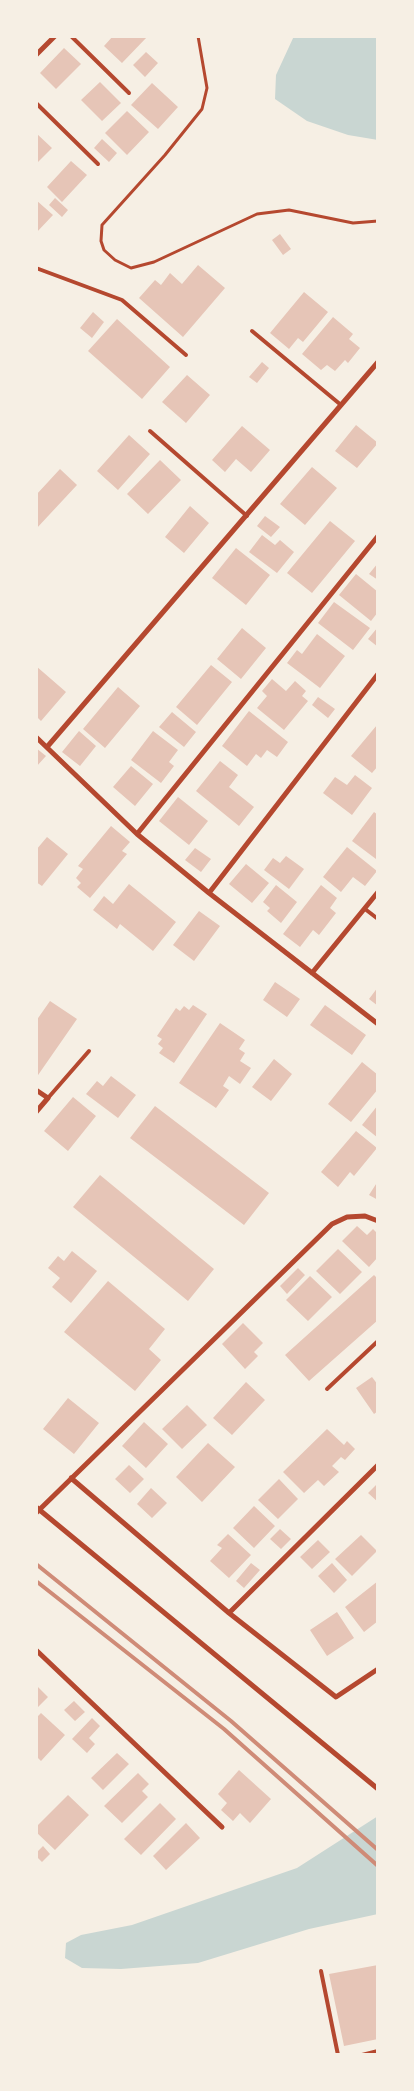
<!DOCTYPE html>
<html>
<head>
<meta charset="utf-8">
<style>
  body { margin:0 }
  #map { position:relative; width:414px; height:2091px; overflow:hidden; background:#f6efe4; font-family:"PT Sans",sans-serif }
  canvas { display:block }
  .frame { position:absolute; inset:0; border:38px solid #f6efe4; pointer-events:none }
</style>
</head>
<body>
<div id="map">
<canvas width="414" height="2091"></canvas>
<div class="frame"></div>
</div>
<script>
const ctx = document.querySelector('canvas').getContext('2d');
ctx.lineJoin = 'round';
function fill(path, color) { ctx.fillStyle = color; ctx.fill(path, 'evenodd'); }
const toPath = rows => new Path2D(rows.map(r => 'M' + r).join(''));
function strokePath(path, color, width, dash) { ctx.strokeStyle = color; ctx.lineWidth = width; ctx.lineCap = dash ? 'butt' : 'round'; ctx.setLineDash(dash || []); ctx.stroke(path); }
const water = toPath([
  [294,36,378,36,378,140,348,135,307,121,275,99,276,75],
  [378,1816,378,1914,309,1929,198,1963,121,1969,82,1968,65,1958,66,1943,81,1935,132,1925,297,1868]
]);
const building = toPath([
  [113,36,146,36,147,37,122,63,104,46],
  [64,48,81,64,56,89,40,73],
  [146,52,158,63,145,77,133,65],
  [100,82,121,103,102,121,81,100],
  [152,83,178,107,158,129,131,105],
  [127,111,149,132,127,155,105,133],
  [36,133,52,148,36,164],
  [102,139,117,153,109,162,94,148],
  [71,161,87,175,62,202,47,187],
  [55,198,68,210,62,217,49,205],
  [36,200,53,215,36,233],
  [280,234,291,249,283,255,272,240],
  [198,265,225,288,183,337,139,298,155,280,161,285,170,273,182,284],
  [304,292,328,312,303,342,298,338,289,349,270,333],
  [93,312,104,322,92,338,80,328],
  [333,317,353,334,349,339,360,348,348,363,345,360,335,371,327,365,321,370,302,354],
  [117,319,170,367,142,399,88,351],
  [262,362,269,368,257,383,249,377],
  [187,375,210,395,186,423,162,402],
  [356,425,378,443,357,468,335,451],
  [242,426,270,450,251,472,236,459,225,472,212,460],
  [129,435,150,454,118,490,97,471],
  [160,460,181,480,148,514,127,494],
  [312,467,337,488,305,525,280,504],
  [60,469,77,485,36,529,36,495],
  [190,506,209,523,184,553,165,537],
  [265,516,280,527,271,537,257,526],
  [330,521,355,541,312,593,287,573],
  [262,535,275,545,280,540,294,552,277,573,249,552],
  [236,548,270,575,246,605,212,578],
  [378,563,378,580,369,574],
  [356,574,378,592,378,612,371,621,339,595],
  [334,602,370,628,353,650,318,623],
  [378,627,378,647,368,639],
  [242,628,266,648,241,679,217,659],
  [317,634,345,656,320,688,287,663,297,650,302,654],
  [211,665,232,682,197,725,176,707],
  [36,666,66,692,41,721,36,716],
  [272,679,286,691,295,681,306,691,302,696,308,701,284,730,257,708,267,696,262,691],
  [118,687,140,706,105,748,83,729],
  [318,697,335,709,328,718,312,705],
  [249,711,288,742,277,757,267,750,261,758,256,754,247,766,222,746],
  [172,712,196,732,184,747,159,727],
  [377,725,378,766,372,773,351,756],
  [79,731,96,746,80,766,62,752],
  [153,731,178,750,169,762,174,766,161,783,131,760],
  [36,748,46,756,36,767],
  [220,761,238,775,229,787,254,807,239,826,196,791],
  [131,766,153,784,135,806,113,787],
  [355,775,372,788,352,815,323,793,335,777,347,785],
  [178,797,208,821,189,845,159,821],
  [374,812,378,815,378,856,376,859,352,841],
  [111,826,130,842,122,851,127,854,90,898,77,887,81,883,76,878,83,869,78,866],
  [47,837,68,854,42,886,36,882,36,850],
  [347,847,377,871,365,886,353,877,341,892,323,877],
  [195,848,211,859,201,872,185,860],
  [286,856,304,869,289,889,264,870,273,858,280,863],
  [246,864,269,883,252,903,229,884],
  [129,884,176,922,153,951,120,924,117,929,93,910,104,896,113,904],
  [276,885,297,902,281,923,267,911,270,908,263,902],
  [321,885,337,898,330,908,336,913,319,935,313,930,300,947,283,934],
  [199,911,220,926,194,961,173,945],
  [275,982,300,999,287,1017,263,1000],
  [378,987,378,1006,369,999],
  [50,1001,77,1019,36,1078,36,1021],
  [193,1005,207,1014,174,1063,159,1053,163,1048,158,1044,162,1039,157,1036,176,1008,180,1011,184,1006,189,1010],
  [325,1005,366,1035,352,1055,310,1025],
  [220,1023,245,1040,239,1049,245,1053,240,1061,251,1068,240,1084,229,1076,223,1086,229,1090,216,1108,179,1083],
  [274,1059,292,1074,271,1101,252,1087],
  [362,1062,378,1075,378,1089,351,1122,328,1104],
  [111,1076,136,1095,118,1118,86,1094,97,1081,103,1086],
  [73,1097,96,1116,68,1151,44,1131],
  [378,1105,378,1138,362,1125],
  [155,1106,269,1193,244,1225,130,1138],
  [356,1131,377,1148,354,1176,350,1172,338,1187,321,1172],
  [100,1175,214,1269,188,1301,73,1207],
  [378,1181,378,1200,369,1195],
  [357,1226,367,1235,373,1229,378,1234,378,1257,369,1267,342,1241],
  [338,1249,362,1272,340,1294,316,1271],
  [72,1251,97,1271,71,1303,52,1287,60,1278,48,1268,58,1256,64,1261],
  [298,1268,305,1275,287,1294,280,1286],
  [374,1275,378,1279,378,1320,309,1381,285,1355],
  [310,1276,332,1297,308,1321,286,1300],
  [108,1281,165,1329,149,1349,161,1360,135,1391,64,1332],
  [243,1323,263,1343,254,1352,258,1356,245,1369,222,1344],
  [372,1377,378,1385,378,1411,374,1414,356,1388],
  [246,1382,265,1400,232,1435,213,1418],
  [68,1398,99,1423,74,1454,43,1429],
  [187,1405,207,1425,182,1449,162,1429],
  [144,1422,168,1444,146,1468,122,1446],
  [327,1429,344,1445,347,1441,355,1449,345,1460,341,1457,332,1466,339,1472,324,1486,318,1480,304,1493,283,1472],
  [208,1443,235,1467,202,1502,176,1477],
  [129,1465,144,1479,130,1493,115,1479],
  [279,1479,298,1499,278,1519,258,1500],
  [378,1483,378,1502,368,1493],
  [151,1488,167,1503,152,1518,137,1504],
  [254,1506,275,1526,254,1548,233,1528],
  [280,1529,291,1539,281,1549,270,1539],
  [228,1534,251,1555,229,1578,210,1561,222,1548,217,1545],
  [361,1535,377,1551,352,1576,335,1559],
  [318,1540,330,1552,312,1569,300,1557],
  [251,1563,260,1570,244,1588,236,1581],
  [332,1563,347,1580,334,1593,318,1576],
  [378,1581,378,1621,364,1632,345,1607],
  [337,1612,354,1638,327,1656,310,1630],
  [36,1685,48,1697,36,1709],
  [74,1701,85,1712,75,1721,64,1710],
  [41,1713,65,1735,41,1761,36,1756,36,1718],
  [92,1718,100,1726,89,1738,95,1744,87,1753,72,1739],
  [117,1753,129,1764,103,1790,91,1778],
  [239,1770,271,1799,250,1823,240,1813,233,1821,221,1810,227,1803,218,1794],
  [138,1773,149,1784,142,1791,148,1797,122,1823,104,1806],
  [68,1795,89,1815,55,1850,36,1832,36,1827],
  [160,1803,176,1819,141,1855,124,1839],
  [186,1823,200,1838,166,1870,153,1856],
  [43,1846,50,1854,42,1862,36,1856,36,1853],
  [378,1965,378,2039,344,2046,329,1974]
]);
const path = toPath([
  [198,36,207,88,202,109,165,155,102,225,101,241,104,250,115,260,131,268,154,262,257,214,289,210,353,223,378,221]
]);
const service = toPath([
  [71,36,129,93],
  [36,103,98,164],
  [36,268,122,300,186,355],
  [252,331,341,405],
  [150,431,247,516],
  [365,909,378,919],
  [48,1098,89,1051],
  [327,1389,378,1341],
  [321,1971,338,2055],
  [362,2055,378,2051]
]);
const minor = toPath([
  [36,55,55,36],
  [36,737,137,834,209,893,378,1024],
  [47,747,378,362],
  [137,834,378,536],
  [209,893,378,674],
  [312,973,378,892],
  [36,1090,48,1098,36,1112],
  [71,1478,229,1613,336,1697,378,1669],
  [36,1507,378,1789],
  [36,1513,332,1224,347,1217,365,1216,378,1221],
  [229,1613,378,1465],
  [36,1650,222,1827]
]);
const rail = toPath([
  [36,1564,231,1721,378,1850],
  [36,1581,224,1729,378,1866]
]);
fill(water, '#c9d6d2');
fill(building, '#e6c5b7');
strokePath(path, '#b5482f', 3);
strokePath(service, '#b5482f', 4);
strokePath(minor, '#b5482f', 5);
strokePath(rail, '#cf8b77', 4);
</script>
</body>
</html>
